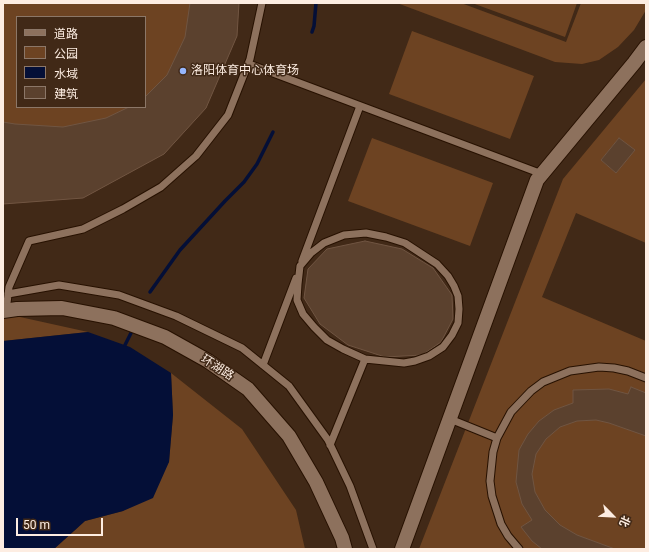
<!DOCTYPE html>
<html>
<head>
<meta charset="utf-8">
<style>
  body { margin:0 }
  #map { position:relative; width:649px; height:552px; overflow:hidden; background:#412917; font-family:Roboto,"Noto Sans SC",sans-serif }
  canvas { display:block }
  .frame { position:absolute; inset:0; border:4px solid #fdede2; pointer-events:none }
  .legend { position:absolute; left:16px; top:16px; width:130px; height:92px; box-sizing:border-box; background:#412917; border:1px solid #8c7768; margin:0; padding:5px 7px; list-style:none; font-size:12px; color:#fdede2 }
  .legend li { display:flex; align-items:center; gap:8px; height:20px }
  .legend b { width:20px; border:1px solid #8c7768 }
  .north { position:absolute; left:593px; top:496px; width:40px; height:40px; -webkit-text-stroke:3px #412917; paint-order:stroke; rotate:114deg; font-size:11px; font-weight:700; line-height:16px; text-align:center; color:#fdede2 }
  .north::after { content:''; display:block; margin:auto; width:14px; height:18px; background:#fdede2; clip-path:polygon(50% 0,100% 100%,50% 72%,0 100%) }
  .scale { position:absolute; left:16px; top:518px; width:87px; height:18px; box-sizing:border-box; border:2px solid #fdede2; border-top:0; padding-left:5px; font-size:12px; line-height:14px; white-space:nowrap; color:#fdede2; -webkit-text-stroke:3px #412917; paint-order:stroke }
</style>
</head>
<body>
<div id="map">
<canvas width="649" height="552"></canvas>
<div class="frame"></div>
<ul class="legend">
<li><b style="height:5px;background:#8d715d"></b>道路</li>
<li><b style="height:11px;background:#6d4322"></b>公园</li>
<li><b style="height:11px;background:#040f37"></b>水域</li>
<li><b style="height:11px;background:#5b412e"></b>建筑</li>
</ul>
<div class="north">北</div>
<div class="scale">50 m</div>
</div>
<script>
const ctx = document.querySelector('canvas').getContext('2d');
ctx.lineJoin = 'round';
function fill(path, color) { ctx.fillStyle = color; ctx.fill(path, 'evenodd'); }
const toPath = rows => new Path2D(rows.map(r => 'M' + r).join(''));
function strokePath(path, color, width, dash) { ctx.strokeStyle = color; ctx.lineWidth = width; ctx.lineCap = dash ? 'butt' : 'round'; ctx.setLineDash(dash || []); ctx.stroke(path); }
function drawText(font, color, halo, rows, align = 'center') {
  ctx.font = font + ' Roboto,"Noto Sans SC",sans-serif'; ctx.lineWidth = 3; ctx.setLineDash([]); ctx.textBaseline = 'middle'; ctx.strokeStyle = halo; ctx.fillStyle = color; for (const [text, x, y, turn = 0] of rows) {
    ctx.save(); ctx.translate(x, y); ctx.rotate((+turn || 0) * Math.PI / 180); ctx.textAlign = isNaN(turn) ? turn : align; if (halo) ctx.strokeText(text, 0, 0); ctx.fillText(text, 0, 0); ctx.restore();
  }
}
const green = toPath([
  [3,3,239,3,237,36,206,108,164,154,83,198,3,204],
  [17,17,145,17,145,107,17,107],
  [397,3,461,3,566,42,581,3,646,3,646,10,634,30,618,47,599,60,582,64,555,62],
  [472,3,577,3,565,37],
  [412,31,534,76,510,139,389,94],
  [646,79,646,243,576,213,542,297,646,341,646,549,419,549,563,179],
  [619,138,634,150,616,173,601,160],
  [372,138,493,183,470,246,348,201],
  [3,315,11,315,88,332,3,341],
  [171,373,242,429,296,510,305,549,54,549,85,521,123,511,169,462,173,415]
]);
const water = toPath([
  [88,332,130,347,171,373,173,415,169,462,153,498,123,511,85,521,54,549,3,549,3,341]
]);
const stream = toPath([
  [312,32,314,26,316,3],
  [150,292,180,250,225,201,244,182,257,164,273,132],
  [125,345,132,331]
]);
const building = toPath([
  [190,3,239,3,237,36,206,108,164,154,83,198,3,204,3,122,15,124,63,127,106,118,129,107,145,107,145,97,167,75,185,37,190,3],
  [619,138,635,150,616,173,601,160,619,138],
  [365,241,402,249,433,268,452,295,453,319,441,342,422,355,385,357,348,345,320,324,304,298,308,269,327,249,365,241],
  [631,387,646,393,646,436,609,423,596,420,577,421,560,427,546,439,536,454,532,474,535,492,545,510,560,525,577,535,615,549,542,549,532,541,521,527,532,520,522,504,516,482,519,450,528,434,539,421,554,410,573,403,573,390,609,389,628,394,631,387]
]);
const service = toPath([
  [249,64,542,174],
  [302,261,360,106],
  [8,294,59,285,119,295,176,316,242,348,289,386,328,440,350,486,373,549],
  [6,311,9,287,29,241,83,229,123,209,161,187,196,156,228,115,250,59,262,3],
  [263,365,296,278],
  [450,419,497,438],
  [330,445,365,359,404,363,415,361,429,356,443,347,452,335,458,323,459,309,458,296,454,286,448,276,437,264,405,243,386,237,366,233,344,235,324,243,311,253,300,266,298,284,297,300,303,314,314,327,327,340,343,349,365,359],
  [519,549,508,536,501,524,492,496,490,481,493,452,497,438,511,412,531,391,543,382,570,371,599,367,614,368,628,371,646,378]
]);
const minor = toPath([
  [3,311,17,309,62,308,114,318,165,337,208,361,248,389,289,436,316,482,342,538,345,549],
  [402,549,537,180,634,63,646,47]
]);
const markers = [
  [183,71,4,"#96b6fd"]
];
const poiNames = [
  ["洛阳体育中心体育场",191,71]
];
const streetNames = [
  ["环湖路",217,368,33]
];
fill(green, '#6d4322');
fill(water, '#040f37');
strokePath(stream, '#040f37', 3.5);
fill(building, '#5b412e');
strokePath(building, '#705542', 1);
strokePath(service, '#271101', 9);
strokePath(minor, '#271101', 16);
strokePath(service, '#8d715d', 7);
strokePath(minor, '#8d715d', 14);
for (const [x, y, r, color] of markers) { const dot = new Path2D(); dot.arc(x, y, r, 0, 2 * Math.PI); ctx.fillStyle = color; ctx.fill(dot); strokePath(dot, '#412917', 1.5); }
drawText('12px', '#fdede2', '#412917', poiNames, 'left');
drawText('12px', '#fdede2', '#412917', streetNames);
</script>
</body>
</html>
